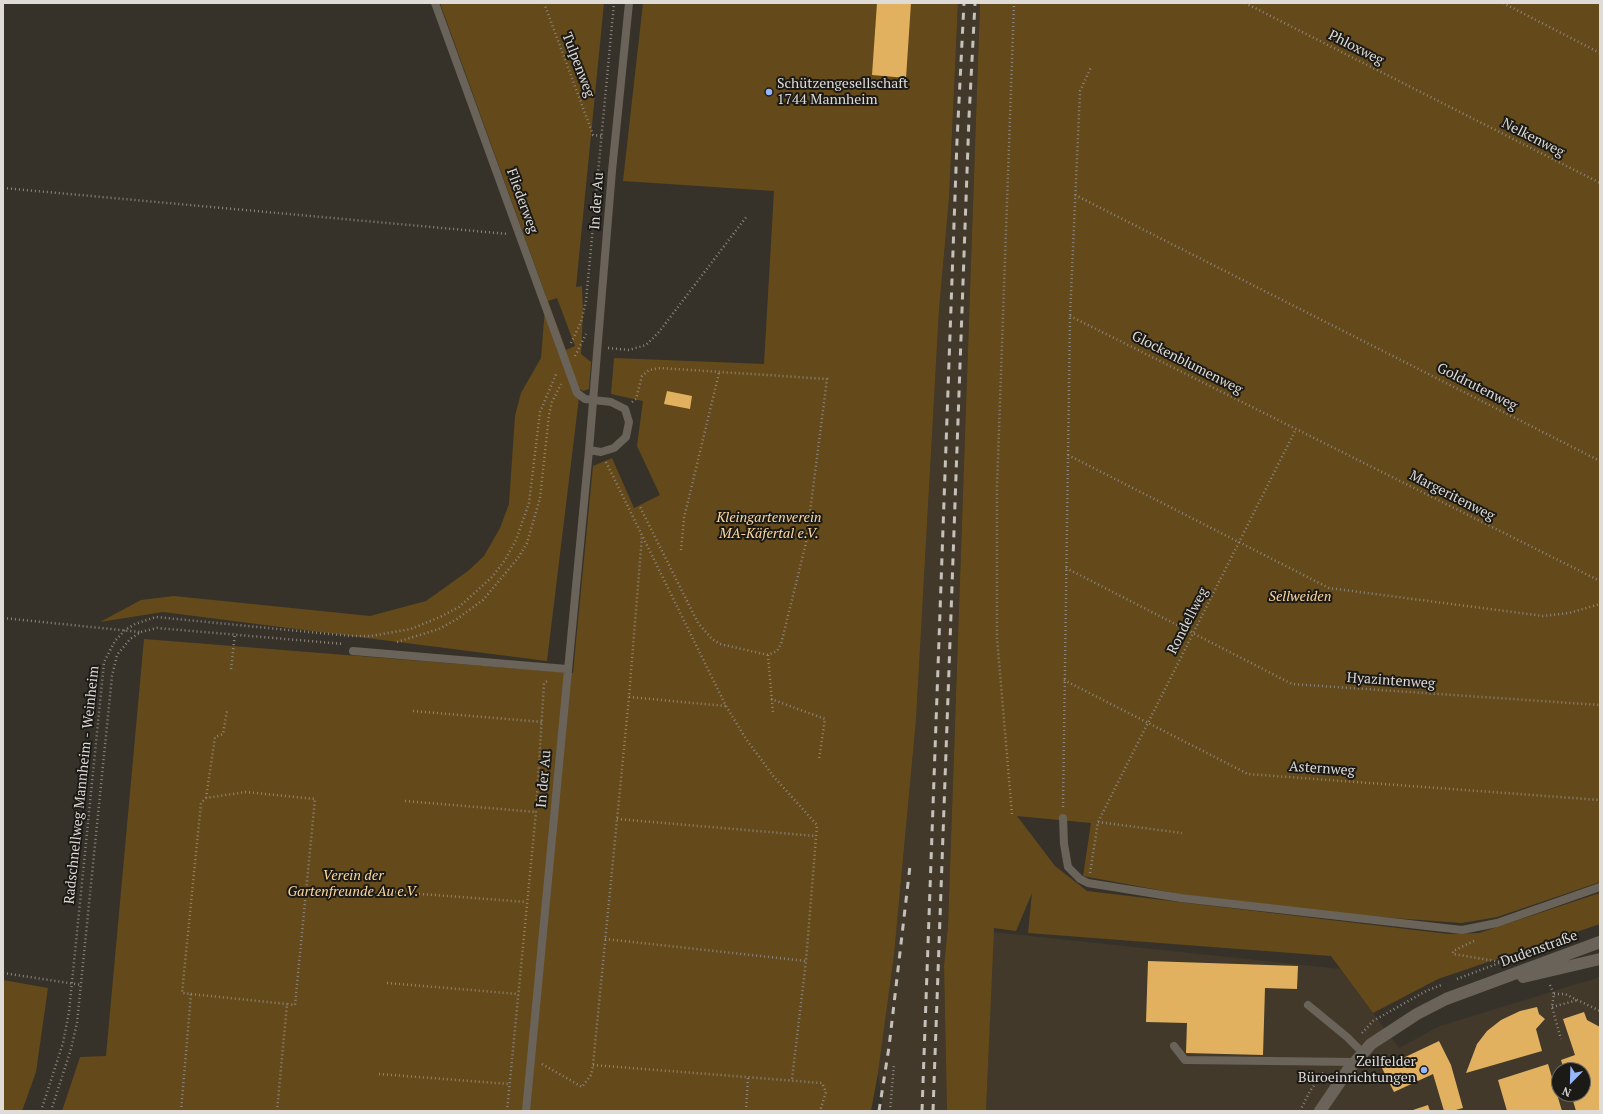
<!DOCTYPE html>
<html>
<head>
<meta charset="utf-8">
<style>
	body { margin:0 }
	#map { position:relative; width:1603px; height:1114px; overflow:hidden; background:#373229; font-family:"PT Serif",serif }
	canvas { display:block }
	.frame { position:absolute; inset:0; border:4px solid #dfdbd6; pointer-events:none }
	.north { position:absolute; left:1551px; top:1062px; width:40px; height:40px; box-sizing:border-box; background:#1c1a16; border:1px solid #6a6763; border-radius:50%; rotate:203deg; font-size:11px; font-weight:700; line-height:16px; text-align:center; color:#dfdbd6 }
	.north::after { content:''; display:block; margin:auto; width:14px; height:18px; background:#95b6fd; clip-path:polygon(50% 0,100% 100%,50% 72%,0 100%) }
</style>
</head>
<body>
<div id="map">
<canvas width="1603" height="1114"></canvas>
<div class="frame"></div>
<div class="north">N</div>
</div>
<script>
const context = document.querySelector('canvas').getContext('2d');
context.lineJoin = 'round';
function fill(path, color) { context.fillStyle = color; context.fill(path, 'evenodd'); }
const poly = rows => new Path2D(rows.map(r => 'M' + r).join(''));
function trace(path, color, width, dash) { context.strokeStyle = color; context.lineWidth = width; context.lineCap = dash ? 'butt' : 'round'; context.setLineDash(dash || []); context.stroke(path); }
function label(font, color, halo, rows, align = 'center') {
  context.font = font + ' "PT Serif",serif'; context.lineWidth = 4; context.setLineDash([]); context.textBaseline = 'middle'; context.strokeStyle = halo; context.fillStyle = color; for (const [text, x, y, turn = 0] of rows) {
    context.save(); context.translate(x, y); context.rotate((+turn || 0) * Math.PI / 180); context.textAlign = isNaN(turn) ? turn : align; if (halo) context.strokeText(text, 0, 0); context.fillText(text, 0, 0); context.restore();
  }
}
const built = poly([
	[958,3,980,3,948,926,944,966,947,1111,883,1111,878,1073,894,955,916,720,939,310,949,198],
	[993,932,1340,969,1399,1048,1440,1026,1600,977,1600,1111,986,1111],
	[1559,1070,1583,1070,1583,1094,1559,1094]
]);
const green = poly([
	[440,3,604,3,576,287,582,286,583,313,581,354,591,362,589,389,583,391,580,389,547,661,163,612,100,622,141,600,174,596,370,616,426,601,468,571,484,556,500,528,509,504,515,416,521,393,541,358,546,296],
	[557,298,575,346,566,350,548,301],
	[643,3,958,3,949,198,939,310,916,720,894,955,878,1073,871,1111,62,1111,80,1057,106,1056,144,639,573,673,593,466,612,458,634,508,660,495,637,446,643,401,611,394,614,358,764,364,774,191,623,181],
	[980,3,1600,3,1600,882,1497,917,1462,923,1365,916,1180,894,1083,876,1091,823,1017,816,1055,866,1087,891,1448,934,1479,933,1600,893,1600,924,1438,979,1373,1013,1331,956,1028,933,1032,893,1016,931,994,928,986,1111,947,1111,944,966,948,926],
	[3,980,48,988,36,1072,22,1111,3,1111]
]);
const building = poly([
	[877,3,911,3,906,78,872,75],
	[667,391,692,396,690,409,664,404],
	[1148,961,1298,966,1297,989,1265,988,1263,1055,1186,1053,1187,1023,1146,1022],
	[1537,1007,1539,1014,1545,1019,1536,1029,1542,1051,1466,1073,1477,1044,1487,1031,1501,1020,1520,1011],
	[1584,1012,1587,1020,1600,1027,1600,1111,1576,1111,1571,1094,1583,1094,1583,1070,1564,1070,1561,1060,1575,1055,1563,1019],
	[1439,1041,1451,1065,1463,1108,1452,1111,1444,1111,1433,1074,1394,1092,1382,1068],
	[1548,1064,1562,1111,1507,1111,1498,1080],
	[1428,1105,1430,1111,1410,1111]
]);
const path = poly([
	[544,3,593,135,602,136],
	[1245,3,1600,183],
	[1503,3,1600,53],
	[3,188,508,234],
	[1075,195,1600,461],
	[1070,316,1600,581],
	[571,343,581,322,586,301,614,3],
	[608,348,629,350,646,345,659,332,747,216],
	[575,356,586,334],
	[632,402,636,399,642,376,649,370,660,368,827,379,806,543,781,644,777,651,768,655,720,644,712,639,698,623,639,505],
	[1068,455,1329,588,1543,616,1569,613,1600,604],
	[606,462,726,706,746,739,774,777,817,825,806,961,792,1079],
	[681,550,684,518,719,373],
	[1066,568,1292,684,1600,705],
	[3,618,140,632],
	[397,642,439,629,457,619,483,600,518,558,527,543,540,498,549,415,552,402,561,384],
	[768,655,773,713],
	[231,669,235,633],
	[1064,680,1248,774,1600,800],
	[629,697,726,706],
	[771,699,825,719,819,759],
	[413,711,542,722],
	[206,798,215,737,223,734,227,711],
	[405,801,536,812],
	[1063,807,1070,316,1080,91,1091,67],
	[1012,814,997,638,997,487,1014,3],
	[617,819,816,836],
	[1098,822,1182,833],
	[1090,873,1098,822,1296,429],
	[395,892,526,902],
	[605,939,806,961],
	[1474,941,1453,951,1453,954,1501,962],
	[3,973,82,985],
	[1457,979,1512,958],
	[387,983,518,994],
	[1550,985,1554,994,1552,1007,1561,1039],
	[191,994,287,1004],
	[1554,994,1565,994,1600,1011],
	[1552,1007,1578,1000],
	[1362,1033,1373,1021,1426,991,1441,985],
	[542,1064,582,1087,591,1075,593,1065,629,697,642,536],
	[593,1065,822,1083,826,1092,820,1111],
	[379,1074,509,1084],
	[41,1111,63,1043,69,1012,103,673,104,662,115,641,125,630,135,624,156,617,350,636,371,636,411,629,440,617,459,607,492,577,505,560,516,540,529,503,540,412,557,372],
	[51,1111,71,1049,77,1023,112,676,117,655,130,639,141,632,157,628,344,644],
	[181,1111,191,994,182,993,201,803,206,798,246,792,315,799,295,1005,287,1004,277,1111],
	[507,1111,536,812,544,683,549,680],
	[746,1111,748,1077],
	[890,1111,894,1064],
	[1300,1111,1310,1091,1324,1072]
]);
const service = poly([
	[435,3,577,393,585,399,611,402,625,409,629,422,626,437,614,448,601,452,589,450],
	[353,651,567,669],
	[1063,818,1064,844,1068,867,1080,879,1088,883,1181,898,1462,930,1497,923,1600,887],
	[1308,1005,1347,1037,1363,1053],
	[1174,1046,1185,1060,1355,1062],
	[526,1111,589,450,612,171,629,3]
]);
const tertiary = poly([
	[1523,977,1600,959],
	[1320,1111,1348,1070,1371,1044,1417,1014,1446,999,1600,942]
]);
const rail = poly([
	[879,1111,889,1047,910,866],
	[922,1111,957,141,964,3],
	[933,1111,969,117,975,3]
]);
const markers = [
	[769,92,4,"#95b6fd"],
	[1424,1070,4,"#95b6fd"]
];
const streetNames = [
	["Phloxweg",1356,48,27],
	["Tulpenweg",578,65,69],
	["Nelkenweg",1533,138,27],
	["Fliederweg",522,201,70],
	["In der Au",597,201,-86],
	["Glockenblumenweg",1187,363,27],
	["Goldrutenweg",1477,387,27],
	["Margeritenweg",1452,496,27],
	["Rondellweg",1188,621,-63],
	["Hyazintenweg",1391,681,4],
	["Asternweg",1322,769,4],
	["In der Au",544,779,-85],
	["Radschnellweg Mannheim - Weinheim",82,785,-84],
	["Dudenstraße",1539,949,-20]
];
const poiNames = [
	["Schützengesellschaft",777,84],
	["1744 Mannheim",777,100],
	["Zeilfelder",1416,1062,"right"],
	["Büroeinrichtungen",1416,1078,"right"]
];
const parkNames = [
	["Kleingartenverein",769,518],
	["MA-Käfertal e.V.",769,534],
	["Sellweiden",1300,597],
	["Verein der",353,876],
	["Gartenfreunde Au e.V.",353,892]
];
fill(built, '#42392b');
fill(green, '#644a1a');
fill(building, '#e1b160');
trace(path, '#8c8780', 2.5, [1, 3]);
trace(service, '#696359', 8);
trace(tertiary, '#696359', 12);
trace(rail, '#c4c0ba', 3, [7, 7]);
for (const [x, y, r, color] of markers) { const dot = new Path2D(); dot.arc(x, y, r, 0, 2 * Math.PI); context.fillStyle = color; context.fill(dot); trace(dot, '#1c1a16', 1.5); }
label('14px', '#dfdbd6', '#1c1a16', streetNames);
label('14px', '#dfdbd6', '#1c1a16', poiNames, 'left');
label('italic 14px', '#fdd89d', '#1c1a16', parkNames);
</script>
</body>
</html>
